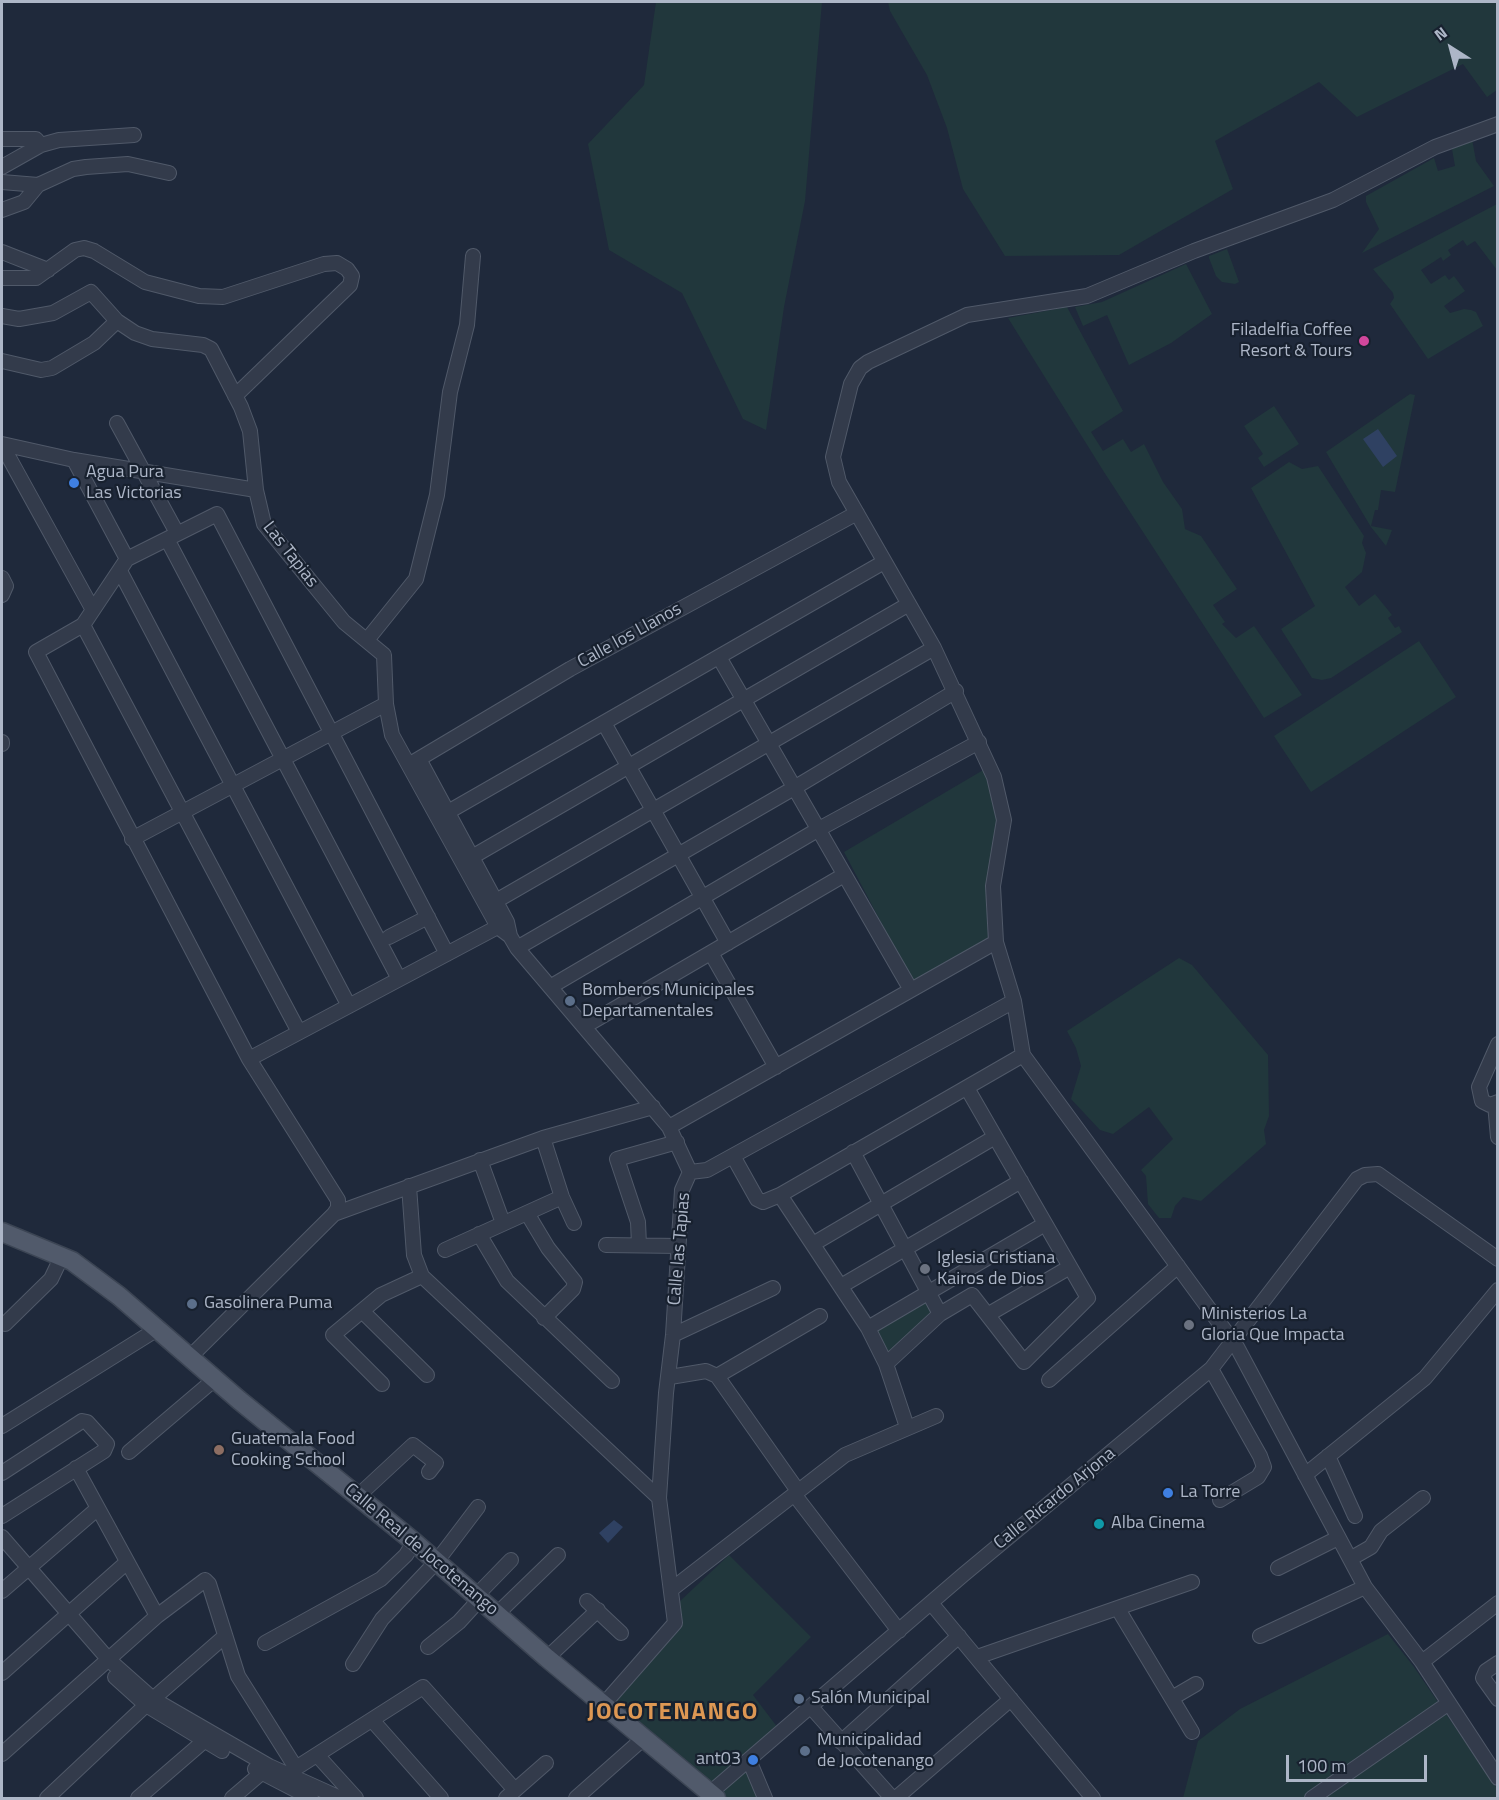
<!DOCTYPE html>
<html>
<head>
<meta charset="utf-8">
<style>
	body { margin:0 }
	#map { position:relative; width:1499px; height:1800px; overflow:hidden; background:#1f293b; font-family:"Titillium Web",sans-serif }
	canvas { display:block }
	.frame { position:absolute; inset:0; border:3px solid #adb6c7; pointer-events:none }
	.north { position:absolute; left:1421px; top:18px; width:60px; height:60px; -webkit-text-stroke:4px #18212f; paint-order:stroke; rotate:324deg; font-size:16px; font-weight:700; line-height:24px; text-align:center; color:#adb6c7 }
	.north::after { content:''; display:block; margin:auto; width:21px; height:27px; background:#adb6c7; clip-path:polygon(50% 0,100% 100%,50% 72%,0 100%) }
	.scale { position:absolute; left:1286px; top:1755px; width:141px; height:27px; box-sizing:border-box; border:3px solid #adb6c7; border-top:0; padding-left:8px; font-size:18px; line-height:21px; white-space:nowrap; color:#adb6c7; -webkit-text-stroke:4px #18212f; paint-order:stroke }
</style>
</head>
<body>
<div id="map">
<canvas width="1499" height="1800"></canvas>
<div class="frame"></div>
<div class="north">N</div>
<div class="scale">100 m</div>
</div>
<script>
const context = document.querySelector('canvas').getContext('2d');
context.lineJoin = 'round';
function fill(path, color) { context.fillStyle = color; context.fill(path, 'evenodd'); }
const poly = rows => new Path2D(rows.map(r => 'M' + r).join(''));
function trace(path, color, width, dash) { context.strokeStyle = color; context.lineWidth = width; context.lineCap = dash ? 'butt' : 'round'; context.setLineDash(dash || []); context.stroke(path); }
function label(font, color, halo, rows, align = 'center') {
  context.font = font + ' "Titillium Web",sans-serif'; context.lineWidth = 4.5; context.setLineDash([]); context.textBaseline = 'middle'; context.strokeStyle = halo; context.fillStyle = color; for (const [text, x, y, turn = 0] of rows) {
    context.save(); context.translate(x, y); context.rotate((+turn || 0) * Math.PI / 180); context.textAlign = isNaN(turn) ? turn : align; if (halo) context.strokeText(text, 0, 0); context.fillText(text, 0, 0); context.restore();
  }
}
const green = poly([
	[656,2,822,2,805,201,784,307,766,430,743,419,682,293,609,250,588,144,644,85],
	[888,2,1497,2,1497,90,1487,97,1463,64,1357,117,1319,82,1215,141,1233,189,1119,255,1005,256,963,189,947,128,927,75,890,11],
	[1472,139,1476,161,1494,186,1362,253,1379,229,1366,202,1366,196,1434,158,1438,171,1455,166,1452,149],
	[1497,204,1497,270,1475,241,1467,246,1463,240,1448,250,1451,255,1443,261,1441,257,1421,270,1431,284,1445,275,1449,280,1454,276,1465,291,1444,306,1450,313,1464,309,1471,310,1476,312,1483,326,1428,359,1390,304,1394,298,1393,293,1373,269],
	[1227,249,1239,282,1235,284,1222,282,1216,276,1209,258,1209,256],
	[1186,264,1212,314,1171,343,1129,365,1107,315,1083,326,1075,307,1102,302],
	[1067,307,1123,411,1091,432,1103,451,1123,439,1131,452,1144,444,1163,482,1182,509,1185,529,1201,536,1237,589,1213,605,1225,622,1222,624,1236,638,1254,626,1302,695,1264,718,1104,472,1008,318],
	[1410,394,1415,395,1395,492,1381,490,1378,510,1375,510,1371,526,1392,530,1386,546,1371,527,1326,452],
	[1274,406,1299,444,1264,467,1258,458,1263,454,1244,426],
	[1289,462,1302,469,1318,466,1364,536,1362,543,1366,553,1362,572,1345,587,1359,606,1375,594,1392,615,1388,618,1395,628,1399,626,1402,632,1331,678,1322,680,1312,678,1281,629,1315,606,1251,488],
	[1419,641,1456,697,1311,792,1274,736],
	[985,769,999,816,986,884,988,939,913,983,844,852],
	[1179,958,1192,965,1268,1055,1269,1116,1264,1130,1266,1144,1201,1201,1183,1197,1175,1206,1171,1218,1159,1218,1148,1204,1146,1176,1141,1170,1173,1139,1149,1107,1113,1134,1100,1130,1071,1099,1081,1066,1076,1048,1067,1031],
	[926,1295,932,1313,888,1358,873,1328],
	[729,1555,811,1637,753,1695,778,1728,711,1786,613,1705,681,1628,678,1603],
	[1388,1634,1414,1667,1498,1790,1497,1798,1183,1798,1198,1741,1240,1709],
	[749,1766,763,1798,722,1798,716,1793]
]);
const water = poly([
	[1378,429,1397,456,1383,467,1363,439],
	[614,1520,623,1527,608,1543,599,1533]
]);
const minor = poly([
	[1498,124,1435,147,1333,200,1194,251,1087,296,967,315,868,362,860,368,851,384,833,457,839,482,934,648,994,777,1004,820,993,886,996,942,1014,1001,1023,1055,1237,1347,1365,1587,1422,1662,1498,1778],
	[2,139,36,139,41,145],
	[2,167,41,145,59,140,134,135],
	[2,182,38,185,73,169,86,167,128,164,169,173],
	[2,210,24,202,38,185],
	[2,252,48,270],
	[2,278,36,278,75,250,84,248,94,251,145,282,199,296,223,297,324,264,337,263,347,269,352,276,350,285,235,396],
	[2,316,19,319,53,313,91,292,117,321,135,333,152,339,203,345,211,349,241,407,250,431,256,490,264,524,344,622,384,655,386,704,392,735,498,927,510,936],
	[2,361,41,370,52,368,94,343,117,321],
	[117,423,177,533],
	[2,444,74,460,256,490],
	[2,445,93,610],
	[74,460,127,559],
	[167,539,399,979],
	[120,571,349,1006],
	[2,578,6,586,2,595],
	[83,625,299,1032],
	[367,640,416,579,437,495,450,392,467,325,473,256],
	[719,657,911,990],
	[604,723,728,943],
	[2,742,2,744],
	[419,759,507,922,510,936,517,948,669,1127,690,1172,682,1190,673,1335,666,1393,659,1498,675,1623,604,1704],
	[412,763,570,669,857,513],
	[448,812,884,562],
	[132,839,386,704],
	[472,857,909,604],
	[496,901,934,648],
	[389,937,428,917],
	[517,948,794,788,956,691],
	[711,953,776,1067],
	[550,987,819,829,979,742],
	[585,1026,844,875],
	[1498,1044,1479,1087,1482,1101,1490,1105,1498,1102],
	[249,1059,505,923],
	[1495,1104,1498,1137],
	[669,1127,996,942],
	[543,1138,562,1197,574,1223],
	[853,1152,940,1314],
	[733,1156,757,1199,763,1202,780,1195,1023,1055],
	[480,1160,503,1223],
	[690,1172,707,1170,1014,1001],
	[409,1186,414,1255,422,1276,659,1498],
	[780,1195,868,1328,886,1364,907,1427],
	[527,1213,548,1248,575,1282,573,1289,544,1318],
	[334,1214,543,1138,653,1107],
	[479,1234,507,1281,612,1381],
	[813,1244,995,1137],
	[606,1245,679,1246],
	[639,1245,638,1222,617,1159,677,1142],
	[445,1250,562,1197],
	[841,1286,1021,1181],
	[362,1311,427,1375],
	[989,1314,1070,1267],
	[5,1324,51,1279,62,1256],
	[868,1328,1045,1224],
	[673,1335,773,1288],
	[189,1358,334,1214,338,1208,338,1200,249,1059,36,652,83,625,127,559,217,514,447,954],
	[886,1364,940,1314,972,1295,1024,1362,1088,1298,967,1088],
	[1211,1369,1260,1456,1264,1467,1258,1477,1220,1500],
	[717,1376,820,1316],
	[670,1377,706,1371,717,1376,798,1491],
	[1049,1380,1178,1266],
	[382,1384,333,1335,381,1295,422,1276],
	[2,1426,159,1328],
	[129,1452,215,1379],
	[1328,1456,1355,1516],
	[76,1468,157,1616],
	[2,1473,82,1421,87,1422,107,1444,104,1451,2,1516],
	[1305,1475,1425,1378,1498,1290],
	[794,1494,899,1631],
	[358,1496,413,1445,436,1463,429,1472],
	[2,1537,109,1660,153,1699,269,1766,340,1798],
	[1350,1559,1371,1547,1381,1531,1423,1498],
	[1278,1568,1338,1538],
	[672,1589,845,1455,936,1416],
	[2,1591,97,1509],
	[476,1596,511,1560],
	[587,1601,621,1633],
	[931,1603,1093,1798],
	[1118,1609,1192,1732],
	[497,1614,558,1555],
	[1260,1636,1365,1587],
	[265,1643,381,1579,406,1555,414,1542],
	[428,1647,459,1622,480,1599],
	[977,1657,1192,1582],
	[547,1658,598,1610],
	[1422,1662,1498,1603],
	[1498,1663,1486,1671,1483,1678,1498,1699],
	[353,1664,382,1619,437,1561,478,1507],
	[2,1673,126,1563],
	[115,1677,146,1705,222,1751],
	[1172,1698,1196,1684],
	[811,1707,892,1798],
	[372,1720,441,1798],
	[841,1742,959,1636],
	[2,1754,157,1616,205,1580,209,1584,238,1676,296,1768],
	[317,1755,356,1798],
	[749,1760,765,1798],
	[255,1769,311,1798],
	[293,1775,296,1768,423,1687,515,1790],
	[710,1793,963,1575,1211,1369,1357,1179,1365,1175,1378,1174,1498,1259],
	[47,1798,146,1705,224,1637],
	[138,1798,211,1735],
	[232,1798,266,1769],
	[506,1798,546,1763],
	[576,1798,645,1737],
	[896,1798,1011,1699],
	[1312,1798,1449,1703]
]);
const major = poly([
	[2,1232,72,1261,119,1296,239,1400,414,1542,547,1658,716,1798]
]);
const markers = [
	[1364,341,6,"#d1479c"],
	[74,483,6,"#3f7fe0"],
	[570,1001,6,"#5c6f8a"],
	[925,1269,6,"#6b7280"],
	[192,1304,6,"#5c6f8a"],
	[1189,1325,6,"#6b7280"],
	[219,1450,6,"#8d6e63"],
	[1168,1493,6,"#3f7fe0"],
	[1099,1524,6,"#0f9aa8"],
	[799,1699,6,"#5c6f8a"],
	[805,1751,6,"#5c6f8a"],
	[753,1760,6,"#3f7fe0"]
];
const poiNames = [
	["Filadelfia Coffee",1352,331,"right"],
	["Resort & Tours",1352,352,"right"],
	["Agua Pura",86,473],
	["Las Victorias",86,494],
	["Bomberos Municipales",582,991],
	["Departamentales",582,1012],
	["Iglesia Cristiana",937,1259],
	["Kairos de Dios",937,1280],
	["Gasolinera Puma",204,1304],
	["Ministerios La",1201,1315],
	["Gloria Que Impacta",1201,1336],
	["Guatemala Food",231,1440],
	["Cooking School",231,1461],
	["La Torre",1180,1493],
	["Alba Cinema",1111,1524],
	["Salón Municipal",811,1699],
	["Municipalidad",817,1741],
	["de Jocotenango",817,1762],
	["ant03",741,1760,"right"]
];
const streetNames = [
	["Las Tapias",290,555,52],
	["Calle los Llanos",630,636,-29],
	["Calle las Tapias",680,1249,-85],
	["Calle Ricardo Arjona",1055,1499,-39],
	["Calle Real de Jocotenango",421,1550,40]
];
const districtNames = [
	["JOCOTENANGO",673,1713]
];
fill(green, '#21373c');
fill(water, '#2f4162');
trace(minor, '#505969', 16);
trace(major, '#3c4554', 21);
trace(minor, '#333b4b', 14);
trace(major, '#515a6b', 18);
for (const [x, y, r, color] of markers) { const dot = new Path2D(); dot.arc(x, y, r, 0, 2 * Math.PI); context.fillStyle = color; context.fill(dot); trace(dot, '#18212f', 2); }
label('18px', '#adb6c7', '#18212f', poiNames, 'left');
label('18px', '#adb6c7', '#18212f', streetNames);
context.letterSpacing = '1.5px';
label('bold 24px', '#dd9753', '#18212f', districtNames);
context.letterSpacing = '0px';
</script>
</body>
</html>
